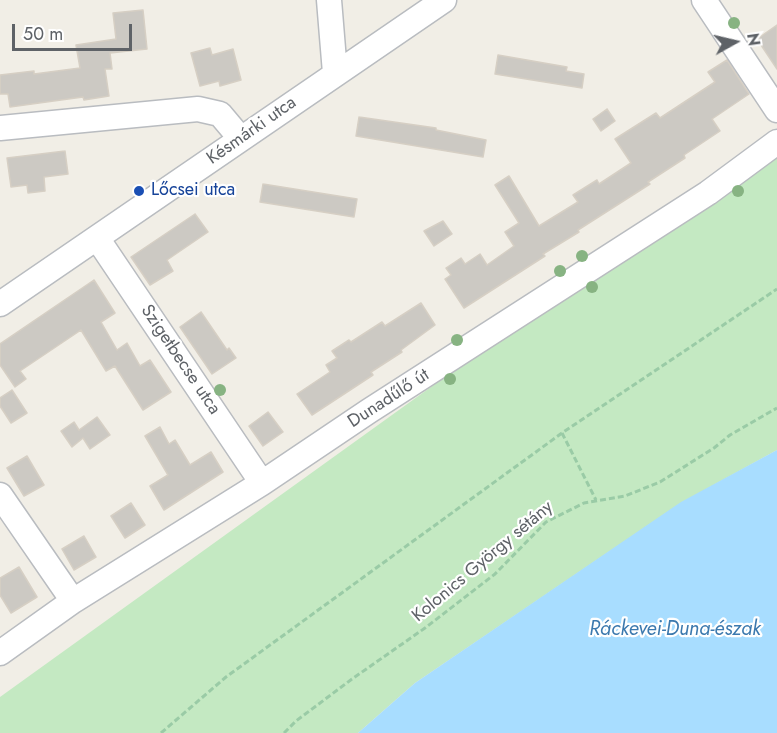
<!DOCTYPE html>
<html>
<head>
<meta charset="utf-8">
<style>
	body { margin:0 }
	#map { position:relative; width:777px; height:733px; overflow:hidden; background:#f1eee6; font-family:Jost,sans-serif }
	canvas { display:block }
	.north { position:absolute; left:705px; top:12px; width:60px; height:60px; -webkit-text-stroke:4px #fff; paint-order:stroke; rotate:82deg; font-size:16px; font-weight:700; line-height:24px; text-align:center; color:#5e6267 }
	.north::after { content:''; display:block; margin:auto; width:21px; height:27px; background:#5e6267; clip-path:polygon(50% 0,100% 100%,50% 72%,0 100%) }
	.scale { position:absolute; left:12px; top:24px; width:120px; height:27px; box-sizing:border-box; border:3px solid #5e6267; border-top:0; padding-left:8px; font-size:18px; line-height:21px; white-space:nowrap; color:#5e6267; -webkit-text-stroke:4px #fff; paint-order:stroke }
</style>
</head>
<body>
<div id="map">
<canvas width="777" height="733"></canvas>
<div class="north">N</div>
<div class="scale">50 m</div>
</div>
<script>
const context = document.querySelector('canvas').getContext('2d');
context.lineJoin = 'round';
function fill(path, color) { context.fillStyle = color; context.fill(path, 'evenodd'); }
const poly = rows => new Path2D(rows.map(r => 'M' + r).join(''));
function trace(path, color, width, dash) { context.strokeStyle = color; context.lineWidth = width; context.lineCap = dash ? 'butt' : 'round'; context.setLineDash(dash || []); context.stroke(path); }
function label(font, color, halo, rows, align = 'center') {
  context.font = font + ' Jost,sans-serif'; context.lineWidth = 4.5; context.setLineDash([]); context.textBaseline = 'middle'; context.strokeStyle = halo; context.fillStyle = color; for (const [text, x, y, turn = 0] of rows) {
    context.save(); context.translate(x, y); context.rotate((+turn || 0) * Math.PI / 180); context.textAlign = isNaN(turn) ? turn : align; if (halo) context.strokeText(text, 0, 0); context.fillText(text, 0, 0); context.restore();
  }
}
const green = poly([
	[777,138,777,450,681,503,415,683,358,733,0,733,0,697]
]);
const water = poly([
	[777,450,777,733,358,733,415,683,681,502]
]);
const building = poly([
	[143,10,147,49,110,53,112,69,105,69,109,96,84,100,83,97,10,107,8,94,0,94,0,75,34,71,34,74,80,68,76,45,116,39,113,13,143,10],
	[777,25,777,69,757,39,777,25],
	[210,48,212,55,233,49,241,80,220,86,219,81,200,86,191,53,210,48],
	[498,55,567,67,566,71,584,74,582,88,495,74,498,55],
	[727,60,749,94,712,119,720,131,684,155,685,158,648,182,650,184,578,230,579,232,543,254,545,256,464,308,445,279,451,275,446,268,461,258,465,264,480,254,487,265,514,246,505,232,519,223,495,185,509,176,539,226,578,202,573,195,597,180,599,184,631,163,615,139,656,113,660,118,715,82,708,72,727,60],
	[607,109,615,121,601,131,593,119,607,109],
	[359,117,436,128,436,130,486,140,483,157,356,136,359,117],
	[65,151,68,174,44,177,45,191,28,193,27,185,11,187,7,158,65,151],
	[263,184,357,199,354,217,260,202,263,184],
	[195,214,208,232,167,260,173,271,150,285,131,257,195,214],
	[443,221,452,234,434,246,424,231,443,221],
	[94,280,115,313,101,322,117,350,127,343,140,366,150,360,171,392,143,410,115,366,106,371,81,330,20,371,26,379,15,387,0,365,0,344,94,280],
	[421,303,435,325,401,350,402,352,371,372,373,375,312,415,297,394,330,372,326,365,337,358,332,351,349,340,351,342,382,322,385,326,421,303],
	[201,312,227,350,229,348,236,358,212,374,180,327,201,312],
	[12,390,27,413,11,423,0,406,0,398,12,390],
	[268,412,283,432,263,446,249,426,268,412],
	[97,417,110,435,90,449,83,438,72,447,61,431,74,422,79,430,97,417],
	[160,427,169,444,175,440,190,465,211,452,223,472,164,510,150,486,168,475,145,436,160,427],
	[27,456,44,485,24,496,7,468,27,456],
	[131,503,145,525,125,538,111,516,131,503],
	[84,536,96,557,74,570,62,549,84,536],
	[19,567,37,597,11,613,0,595,0,578,19,567]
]);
const path = poly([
	[562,433,596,500],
	[161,733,226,677,562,433,777,289],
	[284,733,296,721,352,679,425,628,495,574,546,522,584,503,625,496,660,482,714,448,730,435,777,408]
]);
const minor = poly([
	[329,0,335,73],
	[704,0,777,110],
	[0,128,198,109,220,114,241,139],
	[97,238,262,483],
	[0,304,444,0],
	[0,495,73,601],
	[0,653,73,601,262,483,369,411,708,193,777,142]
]);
const trees = [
	[734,23],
	[738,191],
	[582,256],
	[560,271],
	[592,287],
	[457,340],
	[450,379],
	[220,390]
];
const markers = [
	[139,191,6,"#1a4fb4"]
];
const streetNames = [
	["Késmárki utca",252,131,-35],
	["Szigetbecse utca",180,360,56],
	["Dunadűlő út",389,399,-33],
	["Kolonics György sétány",483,562,-40]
];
const transitNames = [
	["Lőcsei utca",151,191]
];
const waterNames = [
	["Ráckevei-Duna-észak",675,630]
];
fill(green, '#c4e9c2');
fill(water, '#a8ddff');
fill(building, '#ccc9c3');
trace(building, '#d6cfc4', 1.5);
trace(minor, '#b9bcc0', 27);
trace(path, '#9acba6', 3, [6, 3]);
trace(minor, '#fff', 24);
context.fillStyle = '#87b382';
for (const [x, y] of trees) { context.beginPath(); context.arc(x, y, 6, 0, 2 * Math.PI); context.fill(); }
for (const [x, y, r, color] of markers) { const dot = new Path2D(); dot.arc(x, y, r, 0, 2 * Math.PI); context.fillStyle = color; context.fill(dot); trace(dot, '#fff', 2); }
label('18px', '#5e6267', '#fff', streetNames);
label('18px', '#164399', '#fff', transitNames, 'left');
label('italic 20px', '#3c79ae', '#fff', waterNames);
</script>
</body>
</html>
